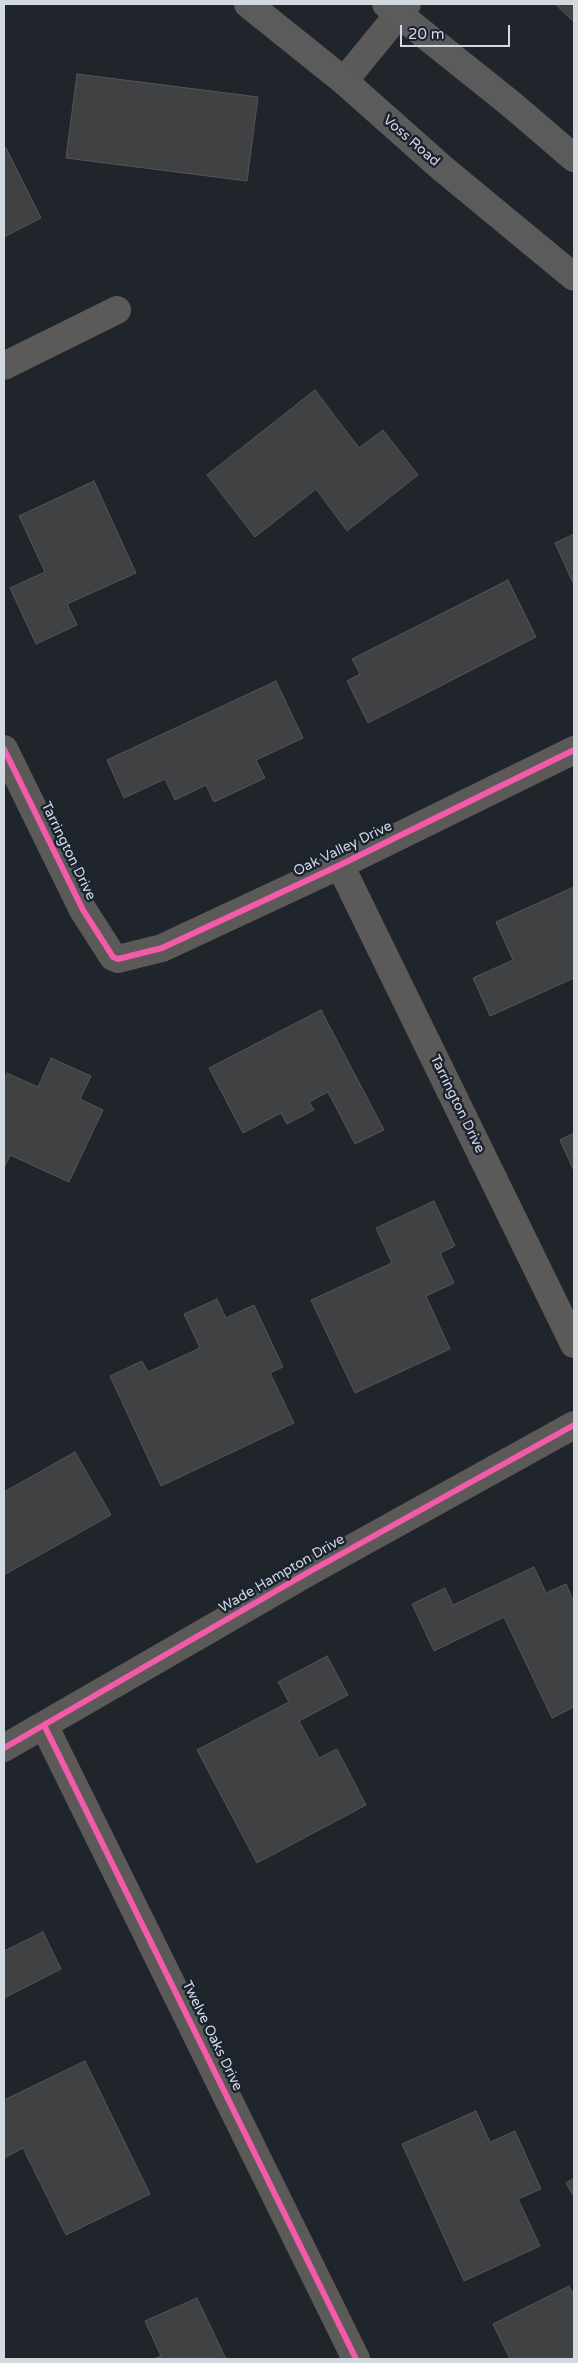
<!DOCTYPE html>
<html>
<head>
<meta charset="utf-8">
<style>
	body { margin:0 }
	#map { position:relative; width:578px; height:2363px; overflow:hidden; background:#20242b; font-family:"Varela Round",sans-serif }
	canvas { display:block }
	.frame { position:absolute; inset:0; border:5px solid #d3d9e1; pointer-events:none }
	.scale { position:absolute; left:400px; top:25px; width:110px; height:22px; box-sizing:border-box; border:2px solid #d3d9e1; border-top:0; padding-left:6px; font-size:15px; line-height:18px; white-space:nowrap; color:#d3d9e1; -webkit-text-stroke:4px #1b2330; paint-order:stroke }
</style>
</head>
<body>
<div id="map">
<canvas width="578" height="2363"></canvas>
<div class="frame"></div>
<div class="scale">20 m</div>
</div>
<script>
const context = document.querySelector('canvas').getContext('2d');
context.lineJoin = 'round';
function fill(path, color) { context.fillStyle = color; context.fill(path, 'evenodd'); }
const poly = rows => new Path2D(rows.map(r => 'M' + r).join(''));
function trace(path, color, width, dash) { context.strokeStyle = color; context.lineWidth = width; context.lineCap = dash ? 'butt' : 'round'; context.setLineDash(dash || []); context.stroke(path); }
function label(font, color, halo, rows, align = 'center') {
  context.font = font + ' "Varela Round",sans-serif'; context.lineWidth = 5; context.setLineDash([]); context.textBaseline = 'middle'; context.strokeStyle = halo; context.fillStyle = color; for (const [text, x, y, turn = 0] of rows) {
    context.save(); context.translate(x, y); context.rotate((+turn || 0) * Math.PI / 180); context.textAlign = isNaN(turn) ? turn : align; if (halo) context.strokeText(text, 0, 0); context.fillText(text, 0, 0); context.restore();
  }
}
const building = poly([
	[555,4,574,4,574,22,555,4],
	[77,74,258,97,247,181,66,158,77,74],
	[4,148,6,148,41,218,4,237,4,148],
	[315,390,359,448,383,430,418,475,347,531,316,489,255,537,207,475,315,390],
	[94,481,136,573,67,604,77,625,36,644,10,588,45,572,19,516,94,481],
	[574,534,574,585,555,543,574,534],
	[508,580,536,637,368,723,347,681,360,674,352,659,508,580],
	[276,681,303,738,256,760,265,778,214,802,206,785,175,800,165,779,124,798,107,760,276,681],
	[574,887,574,978,490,1016,473,978,513,960,496,922,574,887],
	[321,1010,384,1130,355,1144,328,1092,309,1102,314,1110,287,1124,281,1113,243,1133,209,1068,321,1010],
	[51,1058,91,1076,80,1099,103,1110,69,1182,10,1155,4,1168,4,1081,7,1073,38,1087,51,1058],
	[574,1133,574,1171,560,1140,574,1133],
	[434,1201,455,1246,440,1253,454,1283,426,1296,450,1349,355,1393,311,1300,392,1263,376,1228,434,1201],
	[217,1299,226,1318,254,1305,283,1367,270,1373,294,1423,161,1486,110,1376,142,1361,148,1372,200,1348,184,1314,217,1299],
	[75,1452,111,1515,4,1575,4,1492,75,1452],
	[534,1567,546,1593,566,1584,574,1602,574,1707,552,1718,504,1617,434,1651,412,1604,445,1588,453,1605,534,1567],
	[327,1656,348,1695,299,1721,319,1758,337,1749,366,1805,257,1863,197,1750,289,1702,278,1682,327,1656],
	[43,1932,61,1969,4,1998,4,1951,43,1932],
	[85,2061,150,2194,66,2235,23,2148,4,2158,4,2100,85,2061],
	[476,2111,490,2142,515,2131,541,2189,518,2199,540,2246,464,2281,402,2144,476,2111],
	[574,2178,574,2197,566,2183,574,2178],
	[569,2286,574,2296,574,2359,510,2359,493,2324,569,2286],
	[197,2298,226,2359,154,2359,161,2356,145,2321,197,2298]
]);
const street = poly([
	[344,81,407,4],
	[4,366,117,310],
	[4,749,83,910,113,957,118,959,162,948,340,865,574,750],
	[340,865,574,1344],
	[44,1725,356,2359],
	[4,1748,307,1573,574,1425]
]);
const primary = poly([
	[248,4,344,81,442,168,574,277],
	[386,4,511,104,574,158]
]);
const cycleway = poly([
	[4,749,83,910,113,957,118,959,162,948,340,865,574,750],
	[44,1725,356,2359],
	[4,1748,307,1573,574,1425]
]);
const streetNames = [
	["Voss Road",411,141,41],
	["Oak Valley Drive",343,849,-26],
	["Tarrington Drive",68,851,64],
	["Tarrington Drive",457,1104,64],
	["Wade Hampton Drive",282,1574,-30],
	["Twelve Oaks Drive",212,2036,64]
];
fill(building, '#404143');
trace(building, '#565456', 1);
trace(street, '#5b5a59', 28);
trace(primary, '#5b5b5b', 28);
trace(cycleway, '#f35aa7', 6);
label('14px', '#d3d9e1', '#1b2330', streetNames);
</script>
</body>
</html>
